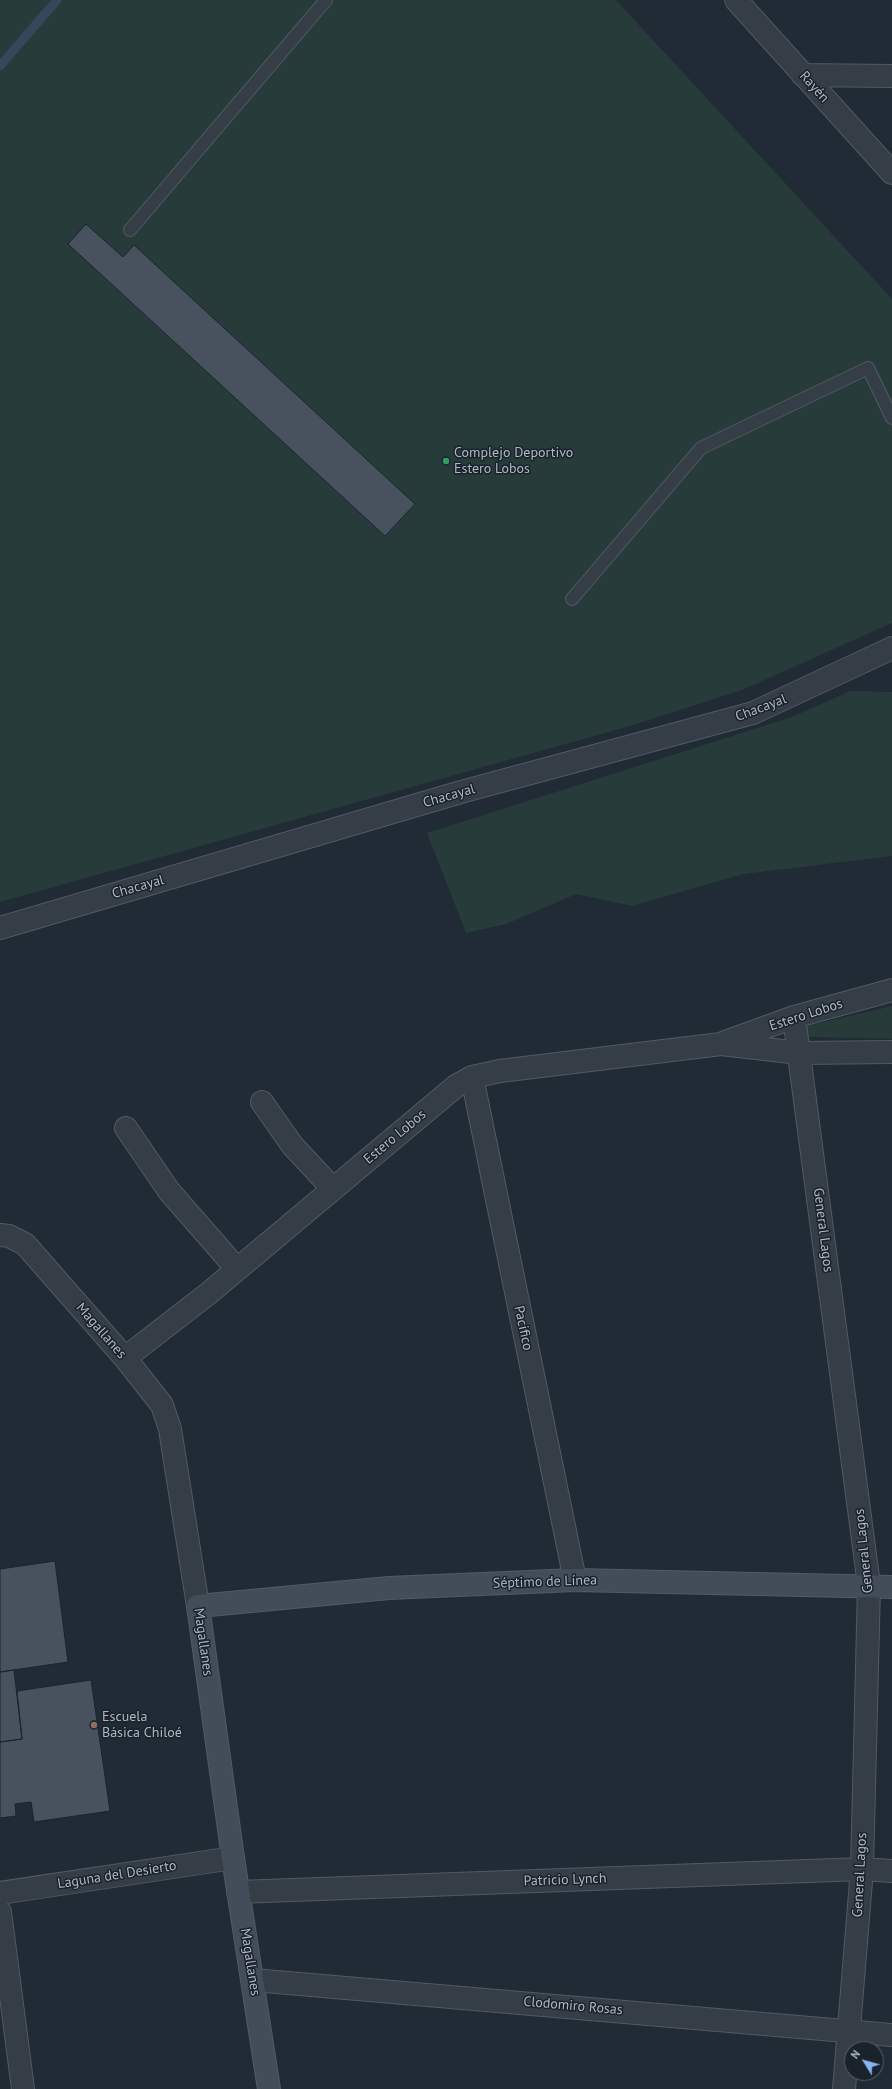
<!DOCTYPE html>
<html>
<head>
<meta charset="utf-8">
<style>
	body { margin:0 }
	#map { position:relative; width:892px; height:2089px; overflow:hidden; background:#212b35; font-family:"PT Sans",sans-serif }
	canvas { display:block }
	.north { position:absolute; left:844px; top:2041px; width:40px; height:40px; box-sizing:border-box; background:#1a222b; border:1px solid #565e68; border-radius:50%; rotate:307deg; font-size:11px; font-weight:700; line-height:16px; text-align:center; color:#afb7c3 }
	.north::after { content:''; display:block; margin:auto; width:14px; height:18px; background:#87b4f0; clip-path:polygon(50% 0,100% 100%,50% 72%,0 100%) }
</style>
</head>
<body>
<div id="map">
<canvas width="892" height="2089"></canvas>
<div class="north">N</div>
</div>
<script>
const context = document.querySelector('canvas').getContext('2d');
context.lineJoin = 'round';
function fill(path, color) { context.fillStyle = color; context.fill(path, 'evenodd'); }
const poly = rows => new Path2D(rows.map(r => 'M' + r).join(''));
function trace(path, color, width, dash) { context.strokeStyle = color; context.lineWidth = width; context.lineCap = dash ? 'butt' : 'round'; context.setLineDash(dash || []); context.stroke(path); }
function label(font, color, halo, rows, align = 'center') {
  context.font = font + ' "PT Sans",sans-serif'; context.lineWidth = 3; context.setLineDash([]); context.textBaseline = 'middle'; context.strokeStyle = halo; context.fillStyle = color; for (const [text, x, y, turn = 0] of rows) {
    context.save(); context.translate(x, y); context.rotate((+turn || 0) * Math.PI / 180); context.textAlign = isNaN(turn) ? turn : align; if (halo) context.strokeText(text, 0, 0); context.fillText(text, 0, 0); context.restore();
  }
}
const green = poly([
	[0,0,616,0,892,299,892,623,742,690,630,726,0,902],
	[851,691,892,692,892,856,743,874,632,906,576,894,506,924,466,933,427,833,792,717],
	[892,1006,892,1039,807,1037,803,1029,807,1026]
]);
const stream = poly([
	[0,66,57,0]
]);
const building = poly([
	[86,224,123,257,134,245,415,504,385,536,68,244,86,224],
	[55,1561,68,1662,0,1672,0,1569,55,1561],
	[14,1670,22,1739,0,1742,0,1672,14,1670],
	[91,1680,110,1811,34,1822,31,1802,15,1804,16,1816,0,1818,0,1742,22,1739,17,1691,91,1680]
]);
const lane = poly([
	[130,230,326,0],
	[572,599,701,448,868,368,892,418]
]);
const street = poly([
	[736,0,892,173],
	[803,75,892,76],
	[0,928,461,792,753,713,892,648],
	[794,1017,869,1585,862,1869,844,2089],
	[725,1042,794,1017,892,990],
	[472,1077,575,1580],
	[262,1102,292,1145,333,1189],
	[126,1128,169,1191,237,1269],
	[0,1235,9,1236,25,1244,125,1358,162,1405,170,1429,198,1606],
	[125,1358,209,1293,456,1086,472,1077,500,1071,721,1044,800,1053,892,1052],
	[238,1892,862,1869,892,1871],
	[0,1893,233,1858],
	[0,1912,23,2089],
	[253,1980,892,2035]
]);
const secondary = poly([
	[269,2089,233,1858,198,1606,389,1588,575,1580,892,1587]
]);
const markers = [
	[446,461,4,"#2e9e5b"],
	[94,1725,4,"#8d6e63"]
];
const streetNames = [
	["Rayén",814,87,48],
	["Chacayal",761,708,-21],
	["Chacayal",449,796,-16],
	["Chacayal",138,887,-16],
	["Estero Lobos",806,1015,-18],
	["Estero Lobos",395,1137,-40],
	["General Lagos",823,1230,83],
	["Pacifico",523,1328,78],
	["Magallanes",101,1331,49],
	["General Lagos",864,1551,-96],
	["Séptimo de Línea",545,1582,-2],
	["Magallanes",203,1642,82],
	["Laguna del Desierto",117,1875,-9],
	["General Lagos",860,1875,-87],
	["Patricio Lynch",565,1880,-2],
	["Magallanes",250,1962,81],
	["Clodomiro Rosas",573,2006,5]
];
const poiNames = [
	["Complejo Deportivo",454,453],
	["Estero Lobos",454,469],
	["Escuela",102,1717],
	["Básica Chiloé",102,1733]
];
fill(green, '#273b3a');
trace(stream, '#36475c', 9);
fill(building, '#48525f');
trace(building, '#1c242d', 1);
trace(lane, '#525a64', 14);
trace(street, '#525a64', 24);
trace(secondary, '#525a64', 24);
trace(lane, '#353d46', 12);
trace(street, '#353d46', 22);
trace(secondary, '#434c59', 22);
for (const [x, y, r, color] of markers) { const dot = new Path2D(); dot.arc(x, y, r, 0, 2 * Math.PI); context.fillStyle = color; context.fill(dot); trace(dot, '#1a222b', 1.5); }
label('14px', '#afb7c3', '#1a222b', streetNames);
label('14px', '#afb7c3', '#1a222b', poiNames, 'left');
</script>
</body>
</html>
